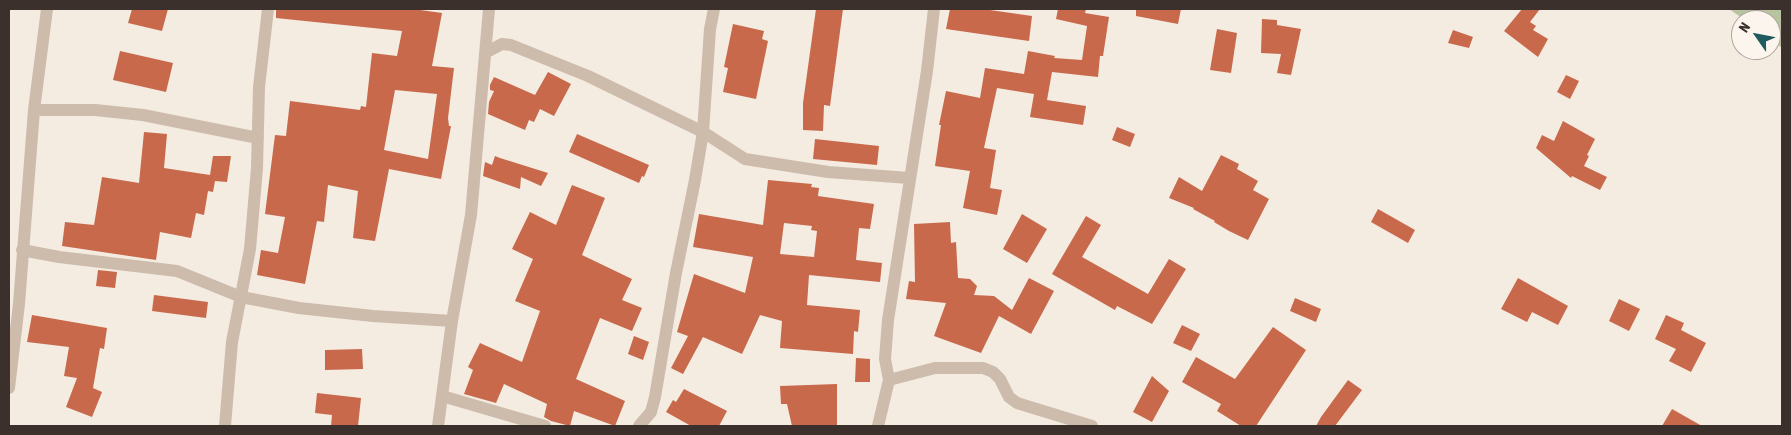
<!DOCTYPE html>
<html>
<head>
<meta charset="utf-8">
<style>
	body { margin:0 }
	#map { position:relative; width:1791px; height:435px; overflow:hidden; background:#f4ebe1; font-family:"Asap Condensed",sans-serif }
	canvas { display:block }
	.frame { position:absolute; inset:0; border:10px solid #3b302b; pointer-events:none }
	.north { position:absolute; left:1731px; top:10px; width:50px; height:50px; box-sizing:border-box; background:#fbf5ee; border:1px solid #aea6a0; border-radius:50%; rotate:303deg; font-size:14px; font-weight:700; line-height:20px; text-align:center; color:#3b302b }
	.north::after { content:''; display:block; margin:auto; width:18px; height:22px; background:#1f5a5e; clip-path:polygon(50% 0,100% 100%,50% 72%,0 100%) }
</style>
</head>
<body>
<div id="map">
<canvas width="1791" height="435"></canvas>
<div class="frame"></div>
<div class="north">N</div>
</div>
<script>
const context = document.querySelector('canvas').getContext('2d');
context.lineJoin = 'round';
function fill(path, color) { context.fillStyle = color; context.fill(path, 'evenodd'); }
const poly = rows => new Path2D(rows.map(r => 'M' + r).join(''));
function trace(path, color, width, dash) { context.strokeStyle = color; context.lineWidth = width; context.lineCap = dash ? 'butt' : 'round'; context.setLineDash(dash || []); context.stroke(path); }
const green = poly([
	[1729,9,1782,9,1782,48,1771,39,1771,20,1745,20]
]);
const building = poly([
	[132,9,168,9,162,31,128,23],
	[276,9,413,9,442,13,432,66,454,68,448,118,449,126,451,126,441,179,389,169,375,241,353,238,358,191,328,185,324,222,317,221,305,284,257,275,261,250,278,253,285,217,265,214,275,135,286,136,290,101,360,110,361,106,366,107,372,53,397,56,402,31,276,18],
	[395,90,437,94,428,159,384,150],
	[816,9,843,9,830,106,824,105,823,131,803,130,803,103],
	[950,9,983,9,1032,16,1029,41,946,29],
	[1058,9,1086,9,1085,13,1109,17,1103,56,1100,56,1098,77,1052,72,1047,100,1086,106,1083,125,1030,117,1034,94,997,88,984,148,996,150,990,188,1002,190,997,215,963,208,970,171,935,166,941,125,939,125,946,91,980,98,985,68,1024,74,1028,51,1055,56,1054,58,1082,60,1087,26,1056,19],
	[1136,9,1181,9,1178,24,1136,16],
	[1522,9,1540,9,1530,22,1536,26,1533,30,1548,39,1538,57,1504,31],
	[1262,19,1277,20,1277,25,1301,29,1291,75,1277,73,1281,54,1261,53],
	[733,24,764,31,762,39,768,41,756,99,723,92,728,68,724,67],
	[1217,29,1237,33,1231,73,1210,70],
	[1453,30,1473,37,1469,48,1448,43],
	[120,51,173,63,166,92,113,80],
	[548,72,571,84,554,116,540,109,534,122,529,120,525,130,488,114,489,102,494,91,490,90,490,85,494,77,535,95],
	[1566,75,1579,81,1570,99,1557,92],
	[1563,121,1595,139,1587,155,1589,156,1584,166,1607,177,1600,190,1572,176,1571,178,1536,148,1542,135,1554,141],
	[1117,127,1135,134,1130,147,1112,140],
	[144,132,167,134,164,168,210,175,213,156,231,156,227,182,215,181,213,192,208,191,204,215,196,213,191,238,160,232,156,260,62,246,65,222,94,225,102,177,139,183],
	[577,134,649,165,644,177,642,176,639,183,569,152],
	[815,139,879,146,877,165,813,159],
	[1221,155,1239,164,1237,169,1258,181,1253,190,1269,199,1248,240,1229,231,1214,222,1215,221,1193,209,1194,208,1169,198,1179,177,1202,191],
	[495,156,500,158,548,173,541,186,521,177,520,189,483,176,485,162,492,165],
	[768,180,812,184,811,187,819,188,818,196,874,204,870,229,859,228,856,260,882,263,880,282,809,275,807,305,860,310,858,332,854,331,853,354,780,348,782,321,760,315,742,354,703,337,683,374,671,368,688,336,677,332,694,274,745,293,753,257,693,247,699,214,763,225],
	[784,223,812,226,811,230,817,231,814,257,780,254],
	[572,185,605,198,582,255,632,279,622,300,642,308,632,331,600,318,576,379,625,401,615,426,574,411,570,426,551,421,544,417,547,404,504,384,496,403,464,394,473,370,468,367,480,343,522,362,540,311,515,301,533,259,512,249,530,212,556,225],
	[1378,209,1415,230,1408,243,1371,222],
	[1022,214,1047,229,1027,263,1003,249],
	[1086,216,1101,225,1082,257,1148,294,1169,259,1186,269,1152,324,1117,306,1115,310,1052,274],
	[950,222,951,243,956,242,958,278,970,279,977,286,974,295,994,296,1012,310,1029,278,1054,291,1031,334,999,316,981,353,934,336,946,303,906,299,909,281,915,282,914,224],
	[98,270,117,272,115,288,96,286],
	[1518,278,1568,306,1558,325,1532,312,1527,322,1501,309],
	[154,295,208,302,206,318,152,311],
	[1295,298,1321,309,1316,322,1290,311],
	[1619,299,1640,309,1629,331,1609,321],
	[32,315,107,328,104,349,100,348,93,388,102,392,92,417,66,407,77,378,64,376,69,347,27,342],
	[1666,315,1684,323,1681,330,1706,343,1691,372,1669,361,1676,349,1655,339],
	[1182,325,1200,334,1191,351,1173,343],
	[1273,327,1306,350,1256,426,1241,426,1217,411,1221,404,1182,382,1196,357,1235,379],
	[634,336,649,342,643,360,628,354],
	[362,349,363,369,325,370,325,350],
	[856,358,870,359,870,382,855,382],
	[1152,376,1169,391,1152,422,1133,412],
	[1348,380,1362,390,1335,426,1316,426,1321,417],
	[837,384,837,426,792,426,787,404,781,404,780,386],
	[684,389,727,411,719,426,691,426,666,412,673,400,676,402],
	[317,393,361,398,358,426,331,426,332,415,315,413],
	[1672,409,1702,426,1662,426]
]);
const street = poly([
	[485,53,502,44,511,45,588,76,703,132,745,159,828,172,909,178],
	[34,110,95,110,143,115,258,138],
	[22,250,59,257,177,271,241,297,299,308,373,316,452,321],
	[889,380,935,368,983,368,993,372,1000,379,1009,397,1017,403,1092,426],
	[9,388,19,304,34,110,47,9],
	[442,396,545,426],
	[225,426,232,342,250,249,257,168,259,87,268,9],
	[438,426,452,321,471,215,489,9],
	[639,426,651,412,655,397,676,273,695,180,703,132,710,29,714,9],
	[878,426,889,380,885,359,888,320,927,71,934,9]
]);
fill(green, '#b8c4a0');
fill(building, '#c8694b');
trace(street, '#cdbbac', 12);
</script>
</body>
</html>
